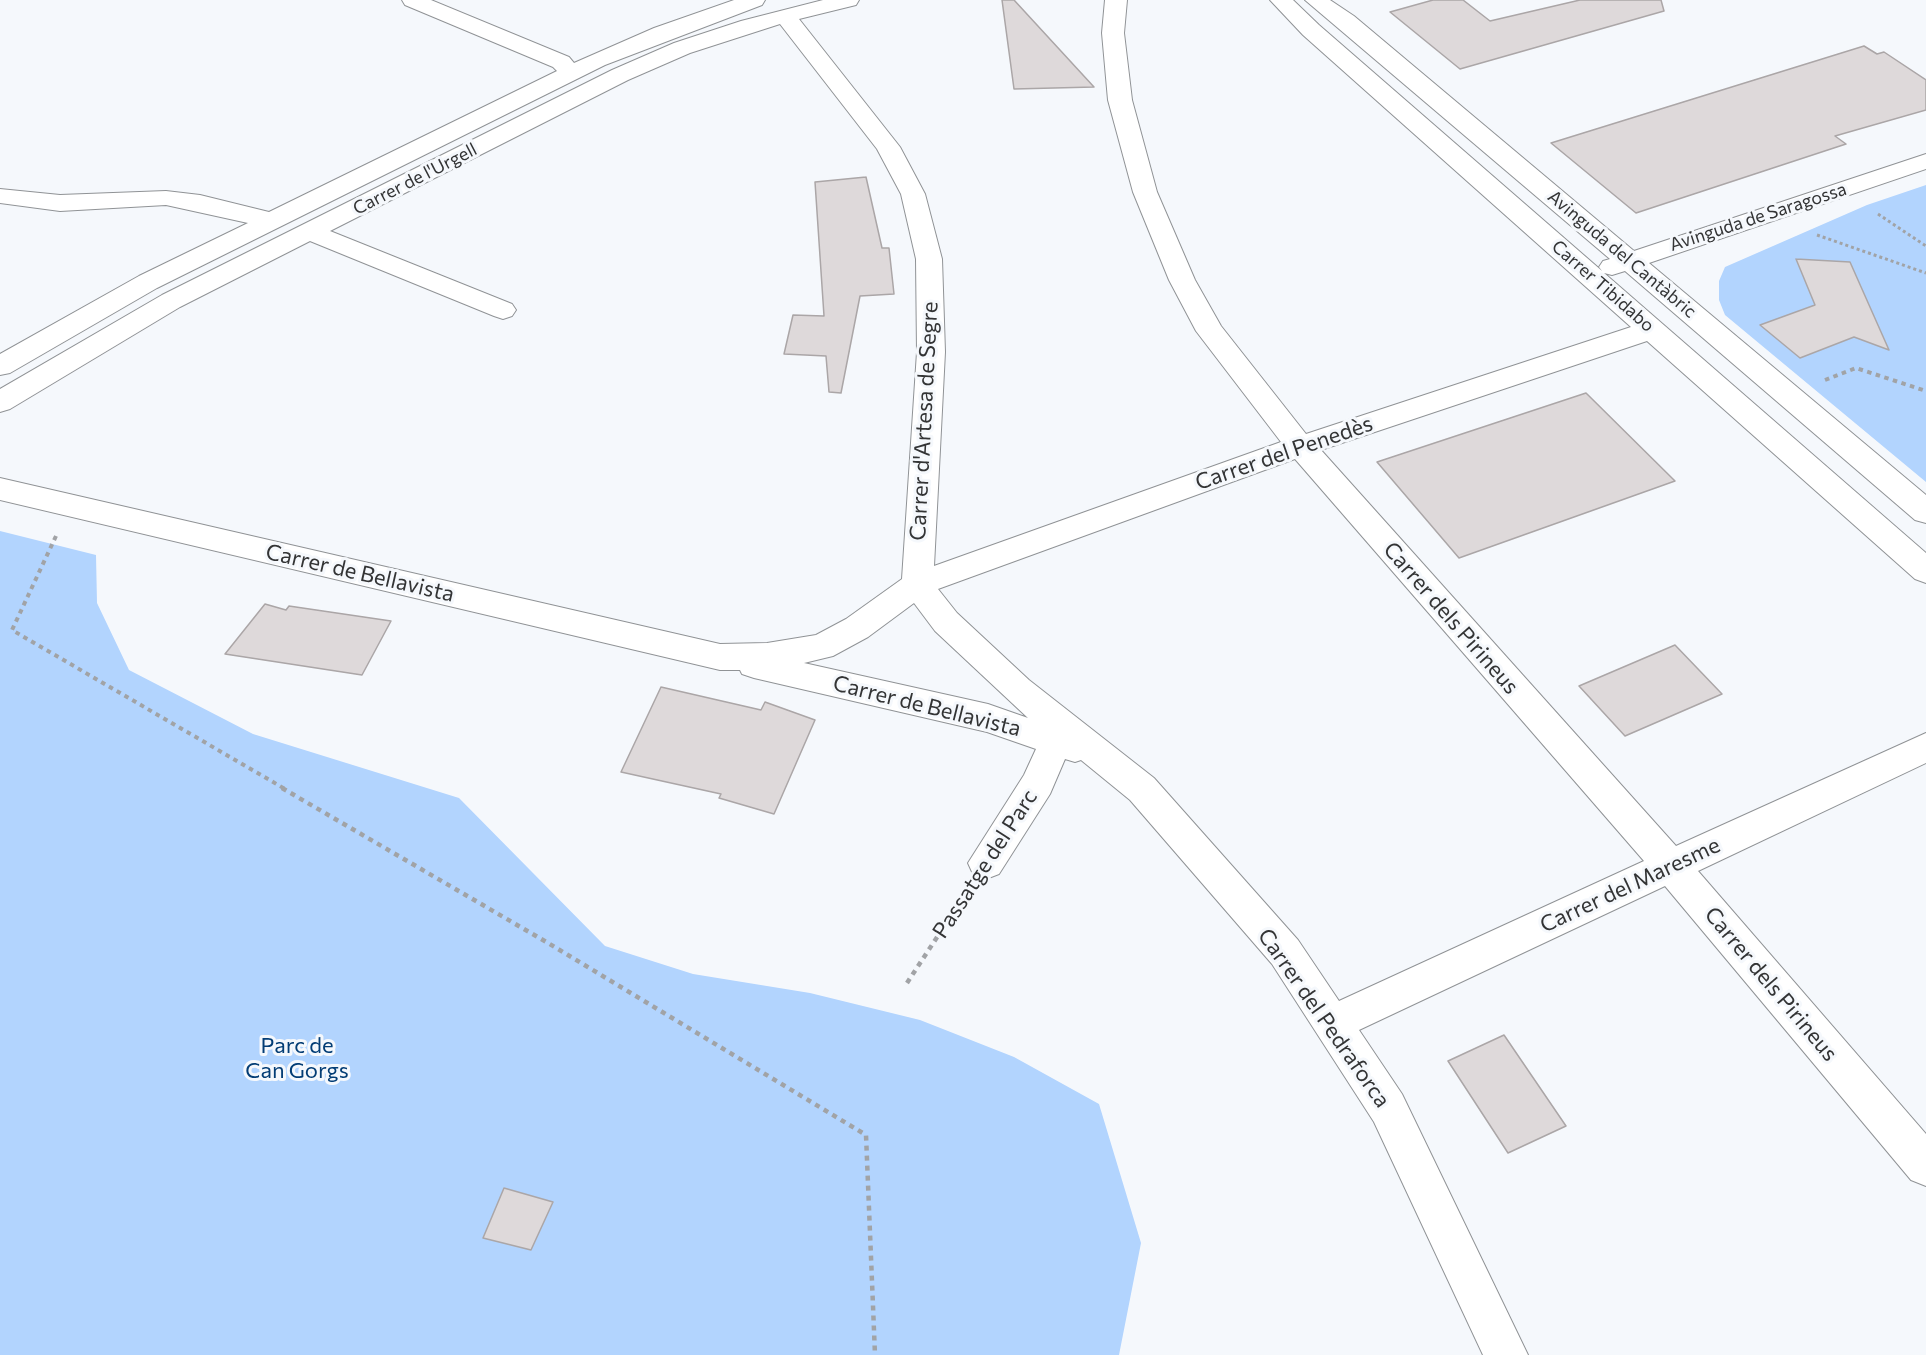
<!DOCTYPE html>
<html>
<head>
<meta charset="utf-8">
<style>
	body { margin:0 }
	canvas { display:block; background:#f5f8fc }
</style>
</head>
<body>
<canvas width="1926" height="1355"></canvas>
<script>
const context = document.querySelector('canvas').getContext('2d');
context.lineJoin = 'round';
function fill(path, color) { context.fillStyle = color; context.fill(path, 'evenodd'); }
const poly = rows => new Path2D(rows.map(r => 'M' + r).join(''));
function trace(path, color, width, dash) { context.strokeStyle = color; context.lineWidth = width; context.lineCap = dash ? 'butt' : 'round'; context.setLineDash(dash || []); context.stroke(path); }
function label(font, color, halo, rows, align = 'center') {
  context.font = font + ' Commissioner,sans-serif'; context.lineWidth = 6; context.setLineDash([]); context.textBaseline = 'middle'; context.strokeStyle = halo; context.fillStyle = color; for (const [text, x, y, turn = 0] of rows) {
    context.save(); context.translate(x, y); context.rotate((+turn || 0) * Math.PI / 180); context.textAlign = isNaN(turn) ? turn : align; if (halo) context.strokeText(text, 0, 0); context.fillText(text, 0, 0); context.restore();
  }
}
const green = poly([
	[1926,185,1926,482,1725,315,1719,300,1719,281,1725,267,1867,205],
	[0,531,96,555,97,603,129,670,253,734,459,798,605,946,693,974,810,993,920,1020,1014,1057,1099,1104,1141,1243,1119,1355,0,1355]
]);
const building = poly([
	[1002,0,1014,0,1094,87,1014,89,1002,0],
	[1433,0,1463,0,1490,21,1580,0,1661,0,1664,11,1460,69,1390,12,1433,0],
	[1864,46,1877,54,1884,52,1926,80,1926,110,1835,136,1846,144,1636,213,1551,143,1864,46],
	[866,177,882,248,889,248,894,294,860,296,841,393,829,392,826,356,784,354,793,315,824,316,815,182,866,177],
	[1796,259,1850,262,1889,350,1854,337,1800,358,1760,325,1815,305,1796,259],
	[1586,393,1675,481,1459,558,1377,462,1586,393],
	[265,604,286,610,289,606,391,621,362,675,225,654,265,604],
	[1675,645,1722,694,1625,736,1579,686,1675,645],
	[661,687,761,710,765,702,815,720,774,814,719,798,721,794,621,772,661,687],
	[1504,1035,1566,1126,1508,1153,1448,1061,1504,1035],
	[504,1188,553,1202,531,1250,483,1238,504,1188]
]);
const pathFar2 = poly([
	[1878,214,1926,246],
	[1817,235,1926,273]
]);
const pathFar1 = poly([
	[1825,380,1856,368,1926,391],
	[56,536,12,630,285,789]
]);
const path = poly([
	[282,788,548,943,866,1135,875,1355],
	[907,983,964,896]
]);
const minor = poly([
	[402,0,431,0,569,57,574,63,654,28,734,0,765,0,762,5,605,65,157,288,10,373,0,375,0,354,139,276,248,223,166,205,60,211,0,203,0,189,60,195,166,191,200,195,269,212,557,71,553,67,405,5,402,0],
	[823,0,859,0,856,5,799,19,900,147,925,194,942,259,945,352,934,566,1281,442,1196,331,1169,280,1133,192,1108,100,1102,33,1105,0,1127,0,1124,33,1132,100,1157,192,1195,280,1221,326,1306,434,1631,327,1303,35,1270,0,1293,0,1319,25,1602,271,1599,267,1603,261,1610,259,1305,0,1330,0,1354,16,1634,251,1926,154,1926,169,1649,263,1926,495,1926,523,1915,520,1625,271,1612,275,1604,273,1926,553,1926,583,1915,579,1647,341,1321,450,1676,846,1926,733,1926,763,1698,871,1926,1134,1926,1186,1911,1180,1665,886,1359,1030,1402,1094,1528,1355,1483,1355,1374,1122,1272,964,1130,800,1081,760,1075,762,1065,759,1050,794,999,874,986,879,973,874,968,863,1024,775,1036,749,987,732,754,678,742,674,740,670,720,670,0,500,0,478,720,644,767,643,816,635,846,619,902,579,917,352,916,259,901,194,877,149,780,24,690,53,628,80,330,231,512,304,516,310,512,316,503,319,494,316,310,241,180,307,10,409,0,412,0,389,162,295,612,70,674,43,741,21,823,0],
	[1295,459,1644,861,1339,1001,1298,940,1154,778,1029,680,957,613,938,589,1295,459],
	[914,603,935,631,1028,718,988,704,804,663,833,656,868,637,914,603]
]);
const farStreetnames = [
	["Carrer de l'Urgell",415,179,-27],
	["Avinguda de Saragossa",1758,217,-18],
	["Avinguda del Cantàbric",1622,254,40],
	["Carrer Tibidabo",1603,286,41]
];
const streetNames = [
	["Carrer d'Artesa de Segre",924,421,-87],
	["Carrer del Penedès",1284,453,-19],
	["Carrer de Bellavista",360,573,13],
	["Carrer dels Pirineus",1451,618,49],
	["Carrer de Bellavista",927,706,14],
	["Passatge del Parc",985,864,-57],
	["Carrer del Maresme",1630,885,-25],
	["Carrer dels Pirineus",1771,984,50],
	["Carrer del Pedraforca",1324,1018,55]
];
const parkNames = [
	["Parc de",297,1046],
	["Can Gorgs",297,1071]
];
fill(green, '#b2d4fe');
fill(building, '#ded9da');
trace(building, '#aba6a7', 1.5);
trace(minor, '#909396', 2);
trace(pathFar2, '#a1a3a6', 3, [3, 3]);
trace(pathFar1, '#a1a3a6', 4, [4.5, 4.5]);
trace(path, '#a1a3a6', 4.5, [5, 5]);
fill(minor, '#fff');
label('18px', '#333435', '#f5f8fc', farStreetnames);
label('22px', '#333435', '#f5f8fc', streetNames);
label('22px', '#033d75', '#f5f8fc', parkNames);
</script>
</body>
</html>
